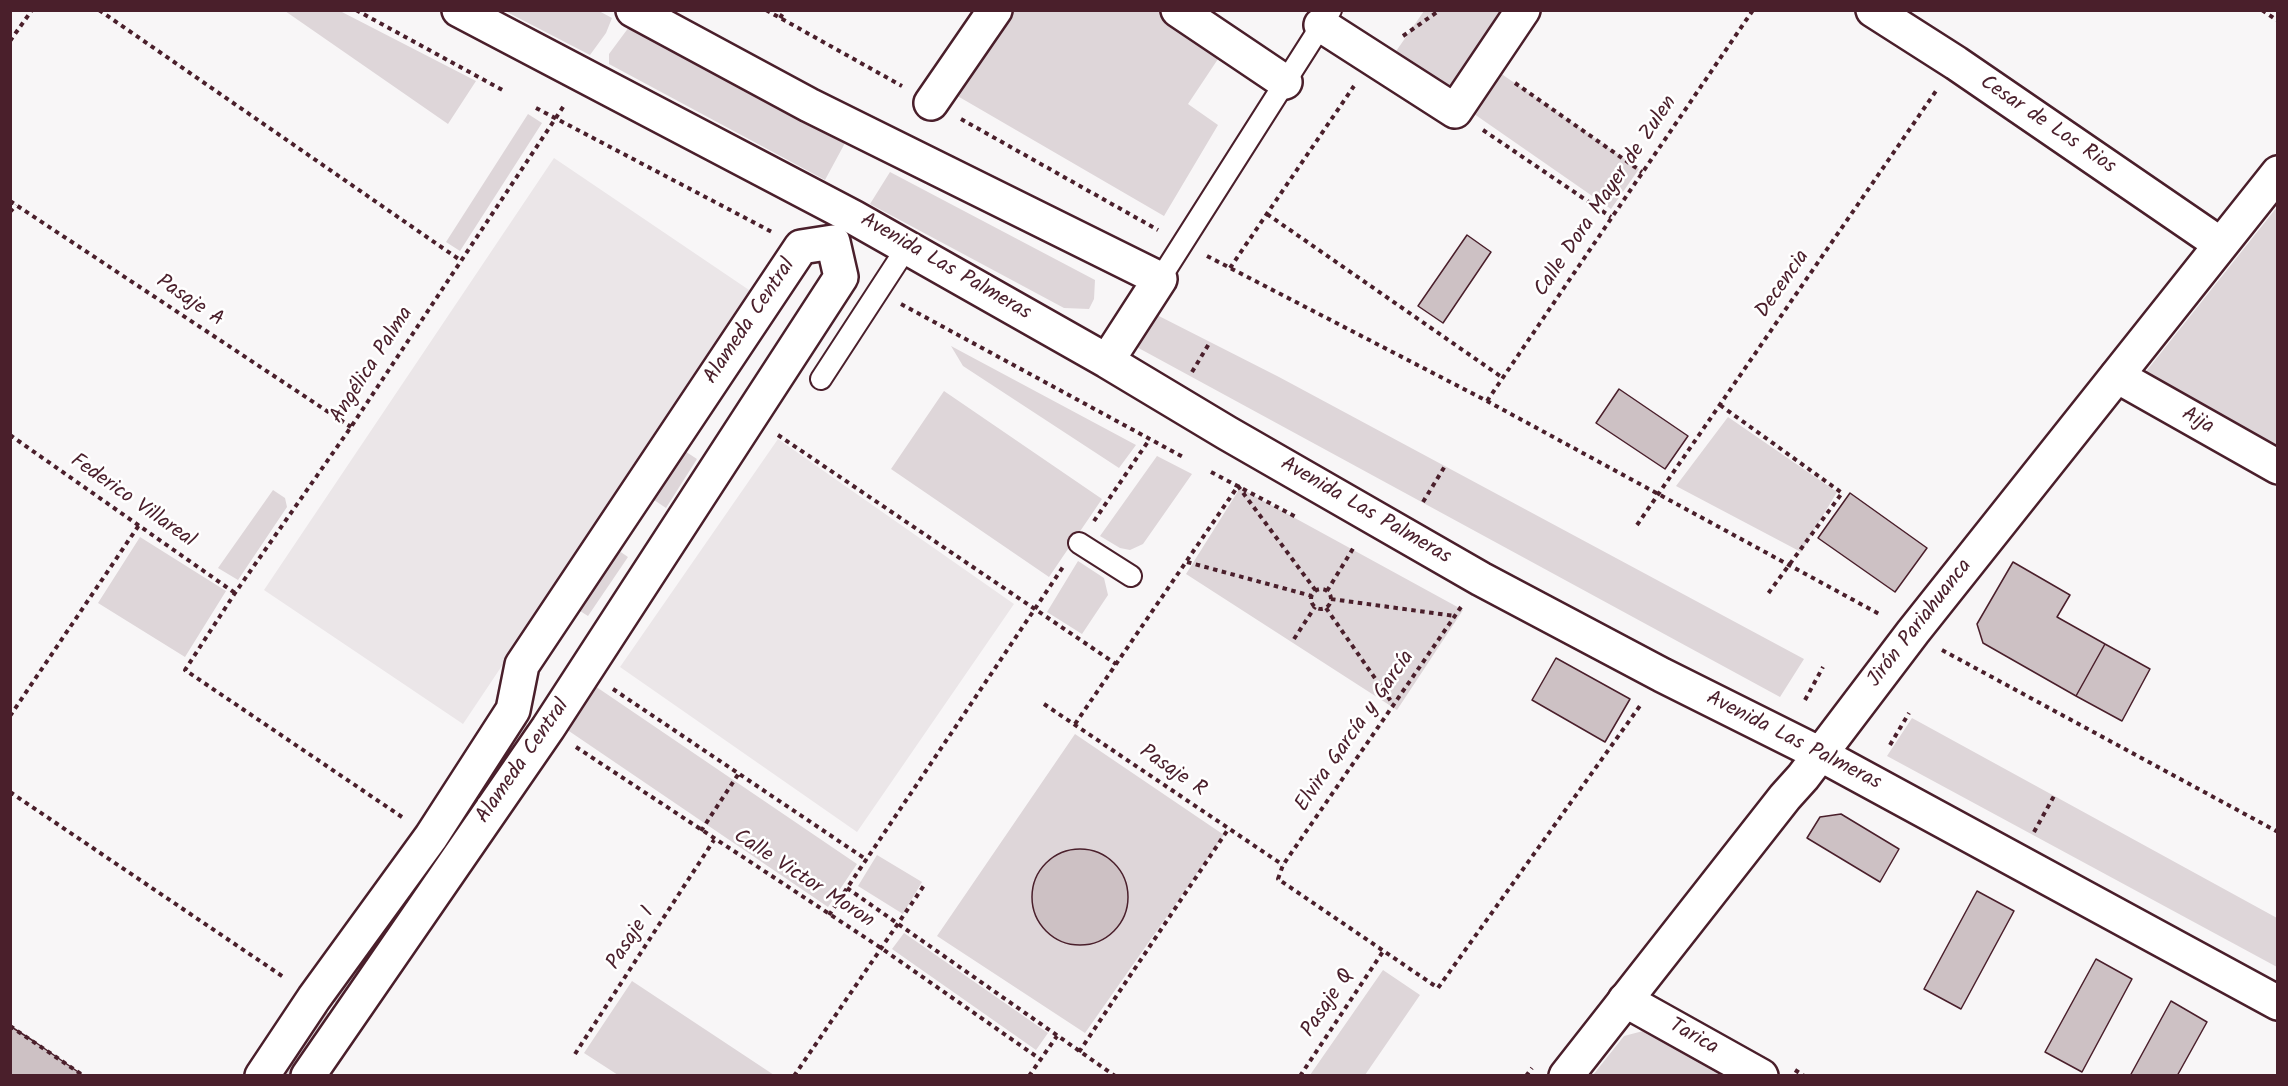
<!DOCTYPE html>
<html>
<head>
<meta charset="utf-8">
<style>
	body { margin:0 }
	#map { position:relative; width:2288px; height:1086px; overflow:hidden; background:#f8f6f7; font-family:Kalam,sans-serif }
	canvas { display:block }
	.frame { position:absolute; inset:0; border:12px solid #4a1f2b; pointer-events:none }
</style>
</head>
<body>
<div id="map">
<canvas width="2288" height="1086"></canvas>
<div class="frame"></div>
</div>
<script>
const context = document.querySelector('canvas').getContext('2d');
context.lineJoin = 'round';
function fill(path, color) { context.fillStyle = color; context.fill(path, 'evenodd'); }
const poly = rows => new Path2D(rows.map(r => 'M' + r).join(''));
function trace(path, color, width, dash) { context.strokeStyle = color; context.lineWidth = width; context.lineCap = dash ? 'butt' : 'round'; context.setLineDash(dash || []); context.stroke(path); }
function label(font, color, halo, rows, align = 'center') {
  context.font = font + ' Kalam,sans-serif'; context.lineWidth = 5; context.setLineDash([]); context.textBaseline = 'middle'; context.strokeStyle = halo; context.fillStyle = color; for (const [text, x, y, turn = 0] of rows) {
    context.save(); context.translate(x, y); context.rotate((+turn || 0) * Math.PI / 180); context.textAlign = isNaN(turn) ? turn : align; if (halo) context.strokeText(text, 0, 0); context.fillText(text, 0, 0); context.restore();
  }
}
const built = poly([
	[554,158,752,292,463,724,264,590],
	[778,439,1014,604,857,832,620,667]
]);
const green = poly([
	[285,11,340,11,476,81,448,124],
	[505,11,599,11,612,18,606,33,590,55],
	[995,11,1178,11,1228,44,1188,104,1218,125,1164,216,942,87],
	[1424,11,1508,11,1477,57,1639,169,1611,209,1392,57],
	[629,27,845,143,825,180,609,64,609,54],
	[528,114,542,123,460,251,446,242],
	[890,172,1095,280,1094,299,1089,309,1064,308,870,204],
	[2277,207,2277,448,2144,374],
	[1151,312,1279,377,1804,659,1780,697,1133,345],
	[951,346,1136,445,1119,468,963,366],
	[944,391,1102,499,1049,577,891,469],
	[1728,417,1837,492,1801,552,1676,486],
	[674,444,697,459,666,508,642,492],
	[1157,456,1192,474,1143,544,1130,550,1120,548,1100,536],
	[1240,488,1463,610,1397,710,1186,574],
	[273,490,285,498,287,507,238,580,218,568],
	[140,537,226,591,185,657,98,603],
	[609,544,628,557,588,616,569,604],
	[1078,561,1104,578,1108,595,1082,634,1047,612],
	[592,684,857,864,828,907,563,727],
	[1912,718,2277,918,2277,967,1887,756],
	[522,721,533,729,452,846,440,837],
	[1075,734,1224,835,1085,1033,937,936],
	[429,848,441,857,339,1005,327,997],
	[877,855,922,882,903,914,858,886],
	[904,933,1048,1033,1036,1050,892,949],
	[1383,970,1420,995,1365,1075,1310,1075],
	[632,981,774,1075,618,1075,584,1053],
	[319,1007,331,1015,291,1075,273,1075],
	[1643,1031,1723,1075,1593,1075,1624,1036]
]);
const building = poly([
	[1467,235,1491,252,1443,323,1418,306,1467,235],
	[1619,389,1688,436,1665,469,1596,423,1619,389],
	[1850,493,1927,548,1895,592,1818,538,1850,493],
	[2013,562,2070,595,2057,617,2105,644,2076,696,1983,643,1977,624,2013,562],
	[2105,644,2150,669,2122,721,2076,696,2105,644],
	[1556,658,1630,699,1605,742,1532,700,1556,658],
	[1841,814,1899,849,1880,882,1807,838,1820,817,1841,814],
	'1032 897a48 48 0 1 1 96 0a48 48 0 1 1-96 0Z',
	[1977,891,2014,911,1961,1009,1924,989,1977,891],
	[2096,959,2132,979,2082,1072,2045,1052,2096,959],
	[2171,1001,2207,1022,2177,1076,2130,1076,2171,1001],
	[10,1026,35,1042,84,1076,10,1076,10,1026]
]);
const path = poly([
	[99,10,460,260],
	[356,10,506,92],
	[766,10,902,86],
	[2262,10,2278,21],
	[780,18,785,10],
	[1403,36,1440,10],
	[10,41,32,10],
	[1515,83,1642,172],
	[536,108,772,232],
	[961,119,1158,230],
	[1483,130,1611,217],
	[10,201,351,427],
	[10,212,16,205],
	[1267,214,1503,378],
	[1207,256,1487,401,1881,615],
	[1230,268,1354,86],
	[901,304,1183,457],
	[1192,372,1210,342],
	[1487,401,1753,10],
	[1720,405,1842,493,1767,595],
	[10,435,235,593],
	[778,435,1116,664],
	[1211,472,1298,518],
	[1423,502,1445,466],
	[1094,521,1149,440],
	[1637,525,1936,91],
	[1187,562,1312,596],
	'1311 599a10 10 0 1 1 20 0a10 10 0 1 1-20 0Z',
	[1327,591,1354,547],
	[1331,599,1455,616],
	[1461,607,1283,865,1278,879,1438,988,1642,703],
	[1326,608,1393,704],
	[1294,639,1315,607],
	[1942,650,2278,832],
	[613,689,867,860],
	[1805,700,1823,667],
	[1044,704,1283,865],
	[10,716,139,525],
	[1075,724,1238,486,1316,591],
	[1890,745,1909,713],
	[576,747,881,948,1040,1059],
	[10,792,285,978],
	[402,817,185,670,235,593,351,427,565,104],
	[701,831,739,773],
	[2034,832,2054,796],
	[847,888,1115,1076],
	[829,915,1063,567],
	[10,1026,84,1076],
	[1079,1052,1229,828],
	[575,1054,714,840],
	[1795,1070,1804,1076],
	[794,1076,925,884],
	[1029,1076,1057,1036],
	[1300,1076,1384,950],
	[1526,1076,1532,1068]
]);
const lane = poly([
	[1160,279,1331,10],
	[821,379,907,247],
	[1079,543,1131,576]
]);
const street = poly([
	[1178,10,1285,82],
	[1873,10,1956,63,2220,244],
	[1321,25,1455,111,1523,10],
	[931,103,995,10],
	[2117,376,2278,467],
	[1625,1000,1761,1076],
	[262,1076,314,998,431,837,513,710,522,665,801,247,833,242,841,277,548,728,308,1076]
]);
const secondary = poly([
	[459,10,853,217,1107,361,1227,433,1481,579,1662,675,1820,754,2278,1003],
	[633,10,809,105,1160,279,1107,361],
	[1566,1076,1785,797,1803,777,1913,632,2278,173]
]);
const streetNames = [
	["Cesar de Los Rios",2047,126,34],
	["Calle Dora Mayer de Zulen",1607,197,-56],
	["Avenida Las Palmeras",945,268,30],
	["Decencia",1784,285,-55],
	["Pasaje A",189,302,34],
	["Alameda Central",751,322,-56],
	["Angélica Palma",373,366,-57],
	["Aija",2197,422,30],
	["Federico Villareal",132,502,35],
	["Avenida Las Palmeras",1365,512,30],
	["Jirón Pariahuanca",1921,624,-52],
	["Elvira García y García",1356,732,-55],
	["Avenida Las Palmeras",1793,742,27],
	["Alameda Central",524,762,-55],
	["Pasaje R",1172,772,34],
	["Calle Victor Moron",803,880,33],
	["Pasaje I",632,939,-57],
	["Pasaje Q",1329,1004,-56],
	["Tarica",1693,1038,29]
];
fill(built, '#ebe6e8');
fill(green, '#ded6d9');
fill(building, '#cdc1c4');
trace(building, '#4a1f2b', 1.5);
trace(lane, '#4a1f2b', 24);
trace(street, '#4a1f2b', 38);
trace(secondary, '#4a1f2b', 38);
trace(path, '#4a1f2b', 4, [4.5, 4.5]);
trace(lane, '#fff', 20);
trace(street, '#fff', 33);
trace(secondary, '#fff', 33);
label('21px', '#4a1f2b', '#fff', streetNames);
</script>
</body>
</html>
